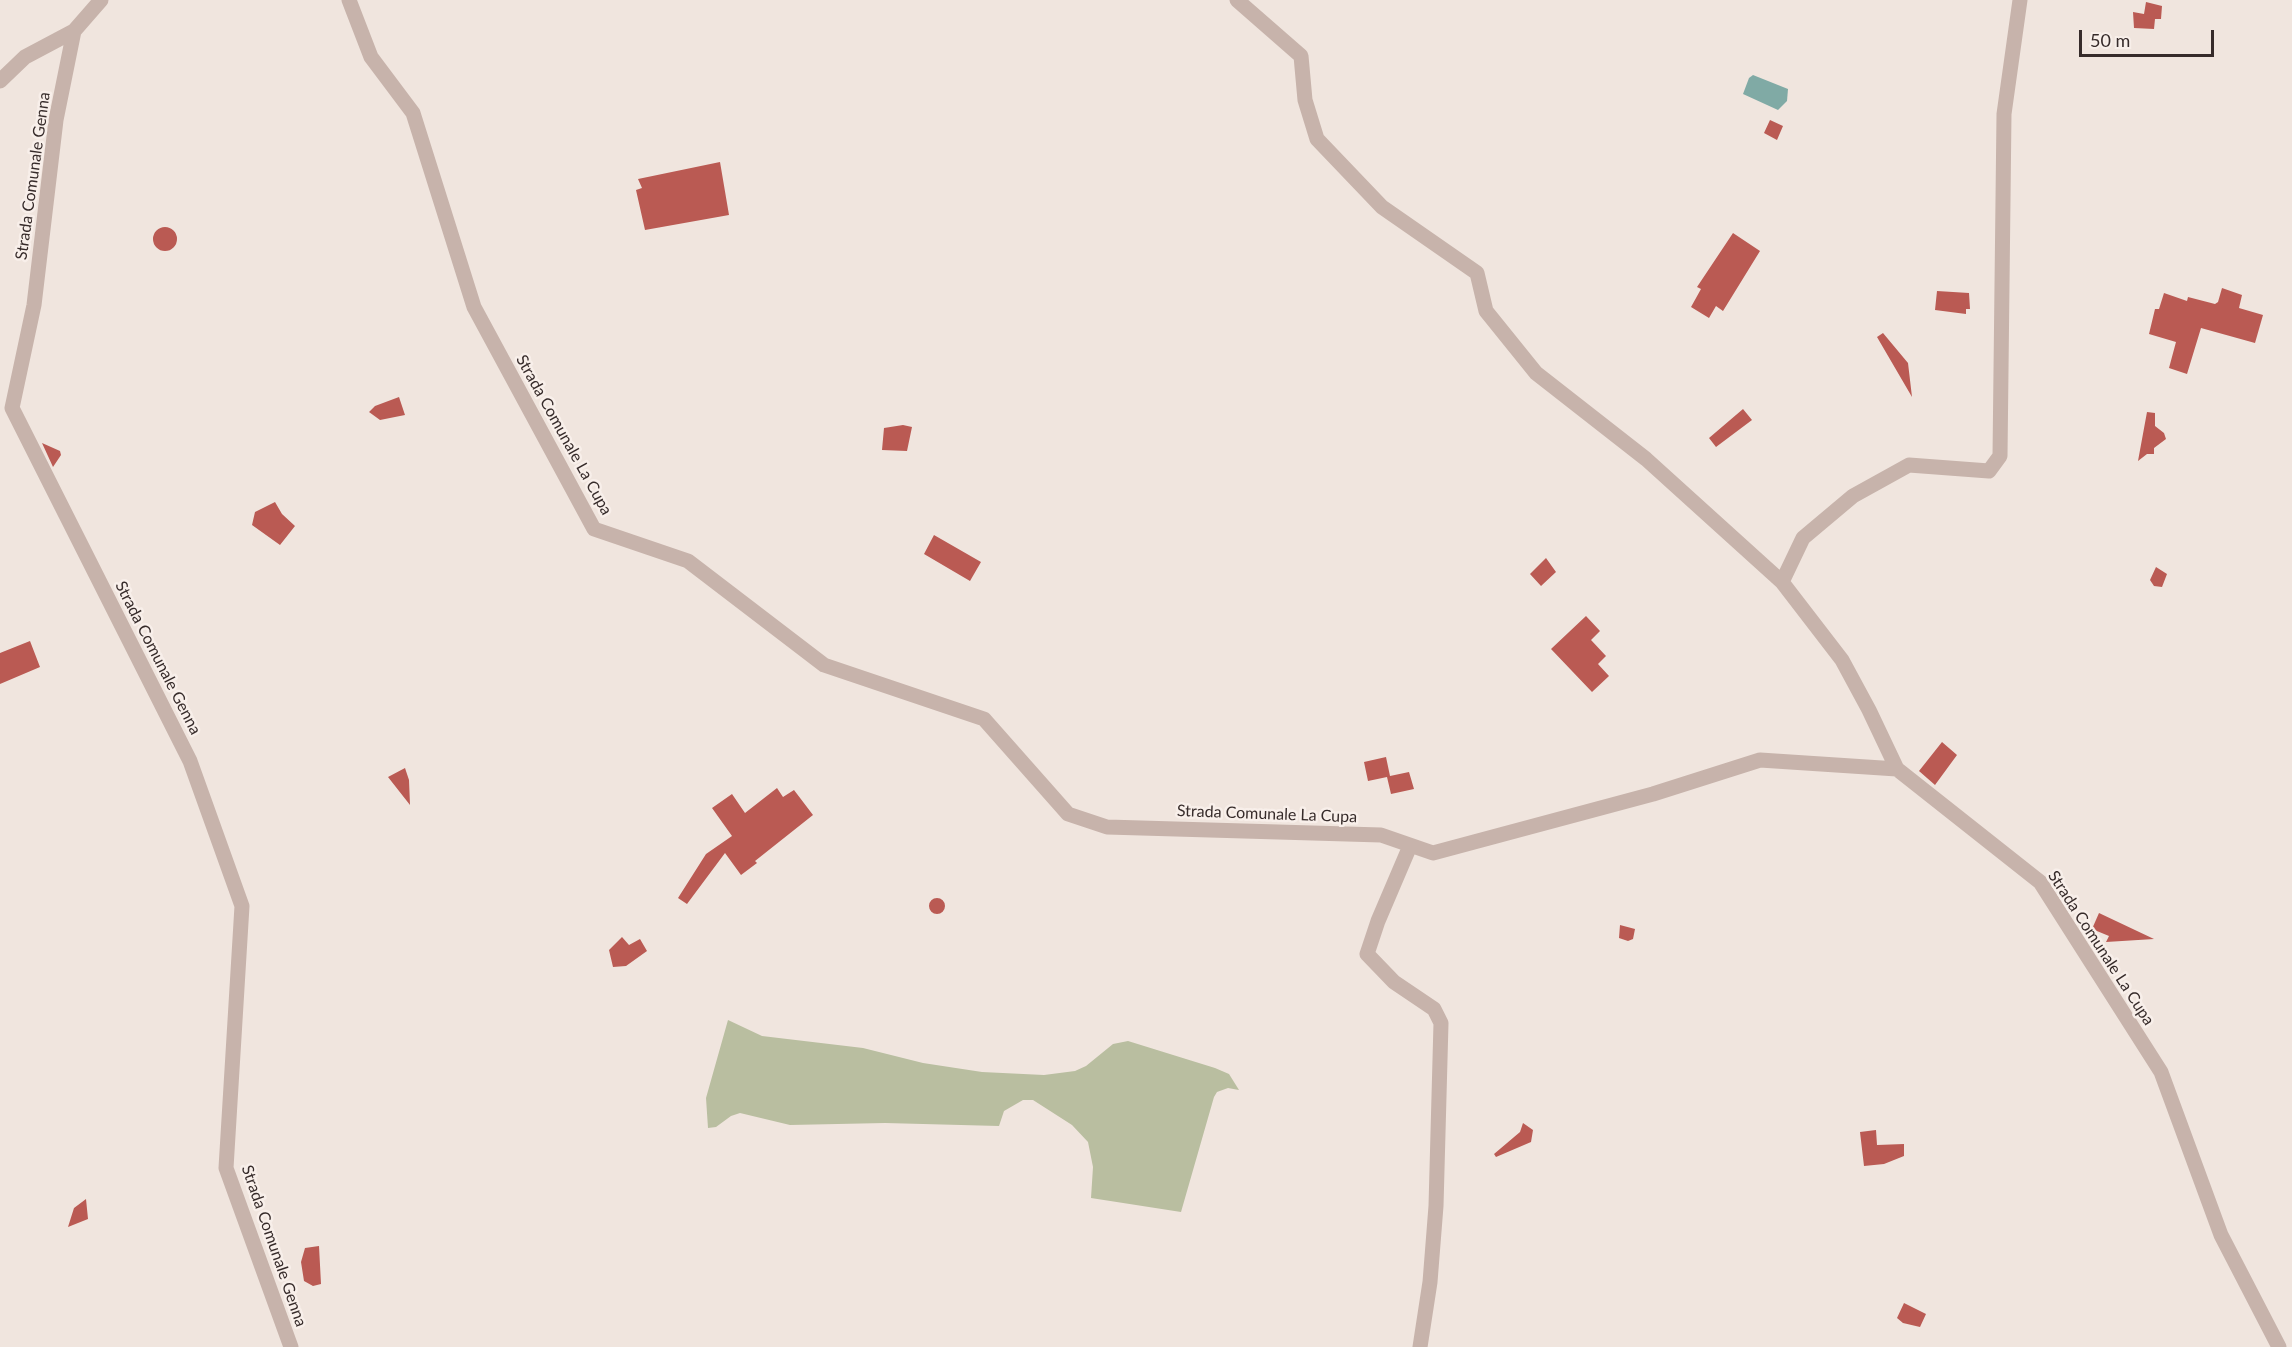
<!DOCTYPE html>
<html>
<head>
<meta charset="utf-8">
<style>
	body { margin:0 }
	#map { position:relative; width:2292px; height:1347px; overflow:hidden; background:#f0e5de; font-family:Lato,sans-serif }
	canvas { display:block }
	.scale { position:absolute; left:2079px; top:30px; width:135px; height:27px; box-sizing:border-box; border:3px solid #362b2a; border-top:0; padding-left:8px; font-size:18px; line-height:21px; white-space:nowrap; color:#362b2a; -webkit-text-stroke:4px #f8efea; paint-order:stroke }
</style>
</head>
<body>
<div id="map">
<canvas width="2292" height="1347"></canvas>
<div class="scale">50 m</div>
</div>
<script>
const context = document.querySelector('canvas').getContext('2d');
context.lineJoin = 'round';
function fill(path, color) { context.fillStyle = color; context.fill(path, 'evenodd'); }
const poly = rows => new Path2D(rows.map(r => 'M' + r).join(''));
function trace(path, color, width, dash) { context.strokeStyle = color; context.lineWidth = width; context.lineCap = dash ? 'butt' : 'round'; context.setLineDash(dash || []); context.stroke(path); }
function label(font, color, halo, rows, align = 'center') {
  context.font = font + ' Lato,sans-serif'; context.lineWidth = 5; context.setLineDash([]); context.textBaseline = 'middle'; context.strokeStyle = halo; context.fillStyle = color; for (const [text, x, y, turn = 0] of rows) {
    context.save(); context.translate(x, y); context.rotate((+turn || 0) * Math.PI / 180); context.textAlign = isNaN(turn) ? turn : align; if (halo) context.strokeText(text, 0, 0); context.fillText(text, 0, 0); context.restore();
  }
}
const green = poly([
	[728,1020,762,1036,863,1048,923,1063,982,1072,1044,1075,1075,1071,1086,1066,1113,1044,1128,1041,1215,1068,1229,1074,1239,1090,1228,1088,1217,1092,1214,1097,1181,1212,1091,1198,1093,1167,1088,1142,1072,1125,1033,1100,1023,1100,1004,1111,999,1126,885,1123,790,1125,740,1113,731,1116,716,1127,708,1128,706,1098]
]);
const water = poly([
	[1753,75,1788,89,1787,101,1778,110,1743,94,1749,78]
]);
const building = poly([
	[2146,2,2162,6,2161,19,2155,19,2154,29,2134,28,2133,12,2144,14],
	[1770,120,1783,126,1777,140,1764,133],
	[720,162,729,215,645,230,636,190,642,188,638,179],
	'153 239a12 12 0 1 1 24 0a12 12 0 1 1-24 0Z',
	[1733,233,1760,251,1723,311,1716,306,1709,318,1691,307,1701,289,1697,287],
	[2222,288,2242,295,2239,308,2263,315,2255,343,2201,328,2187,374,2169,368,2176,342,2149,334,2155,309,2159,309,2164,293,2187,301,2188,297,2215,304,2218,302],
	[1937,291,1969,293,1970,309,1966,309,1966,314,1935,310],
	[1883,333,1908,363,1912,397,1877,337],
	[399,397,405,415,380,420,369,412,375,406],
	[1743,409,1752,420,1716,447,1709,438],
	[2147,412,2155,413,2155,426,2164,433,2166,439,2154,448,2154,454,2147,454,2138,461],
	[903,425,912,427,907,451,882,450,884,428],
	[42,443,60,451,61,455,53,467],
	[275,502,282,514,295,526,280,545,252,525,255,512],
	[934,535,981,562,970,581,924,554],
	[1546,558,1556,572,1541,586,1530,574],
	[2156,567,2167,574,2162,587,2154,586,2150,580],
	[1586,616,1600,631,1591,640,1606,656,1598,664,1609,676,1592,692,1551,649],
	[30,641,40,667,0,684,0,653],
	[1942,742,1957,755,1935,785,1919,771],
	[1386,757,1390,776,1409,772,1414,789,1391,794,1387,777,1368,781,1364,762],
	[405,768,409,780,410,805,388,777],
	[777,788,783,797,794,790,813,815,755,861,757,863,741,875,725,853,687,904,678,898,706,854,732,836,712,808,732,794,745,813],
	'929 906a8 8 0 1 1 16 0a8 8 0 1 1-16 0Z',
	[2099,913,2154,939,2106,942,2109,936,2092,929],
	[1620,925,1635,929,1633,939,1628,941,1619,938],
	[622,937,629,945,640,939,647,951,626,966,613,967,609,950],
	[1523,1123,1533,1130,1531,1142,1496,1157,1494,1154,1520,1132],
	[1876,1130,1877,1145,1904,1144,1904,1156,1884,1164,1864,1166,1860,1132],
	[86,1199,88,1219,68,1227,74,1208],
	[319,1246,321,1284,313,1286,304,1281,301,1262,305,1248],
	[1904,1303,1926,1314,1920,1327,1903,1323,1897,1318]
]);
const minor = poly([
	[101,0,74,31,56,120,34,305,12,408,190,761,242,906,226,1168,291,1347],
	[349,0,371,57,413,113,474,307,594,529,688,561,824,665,984,719,1068,814,1107,827,1381,835,1433,853,1653,794,1760,760,1897,769,2040,882,2161,1072,2221,1235,2279,1347],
	[1237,0,1301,56,1305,100,1317,139,1382,207,1477,273,1486,311,1536,373,1646,459,1782,582,1842,660,1869,710,1897,769],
	[0,81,25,57,74,31],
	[1782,582,1803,538,1853,496,1909,465,1989,471,2000,456,2004,114,2020,0],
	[1410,846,1378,921,1367,954,1394,982,1434,1009,1441,1023,1436,1206,1430,1282,1420,1347]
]);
const streetNames = [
	["Strada Comunale Genna",33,176,-82],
	["Strada Comunale La Cupa",564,435,61],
	["Strada Comunale Genna",158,658,63],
	["Strada Comunale La Cupa",1267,814,2],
	["Strada Comunale La Cupa",2101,948,57],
	["Strada Comunale Genna",274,1246,71]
];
fill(green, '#b9bea0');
fill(water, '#80aaa5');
fill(building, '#ba5a53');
trace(minor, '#c7b3ab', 15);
label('16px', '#362b2a', '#f8efea', streetNames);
</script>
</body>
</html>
